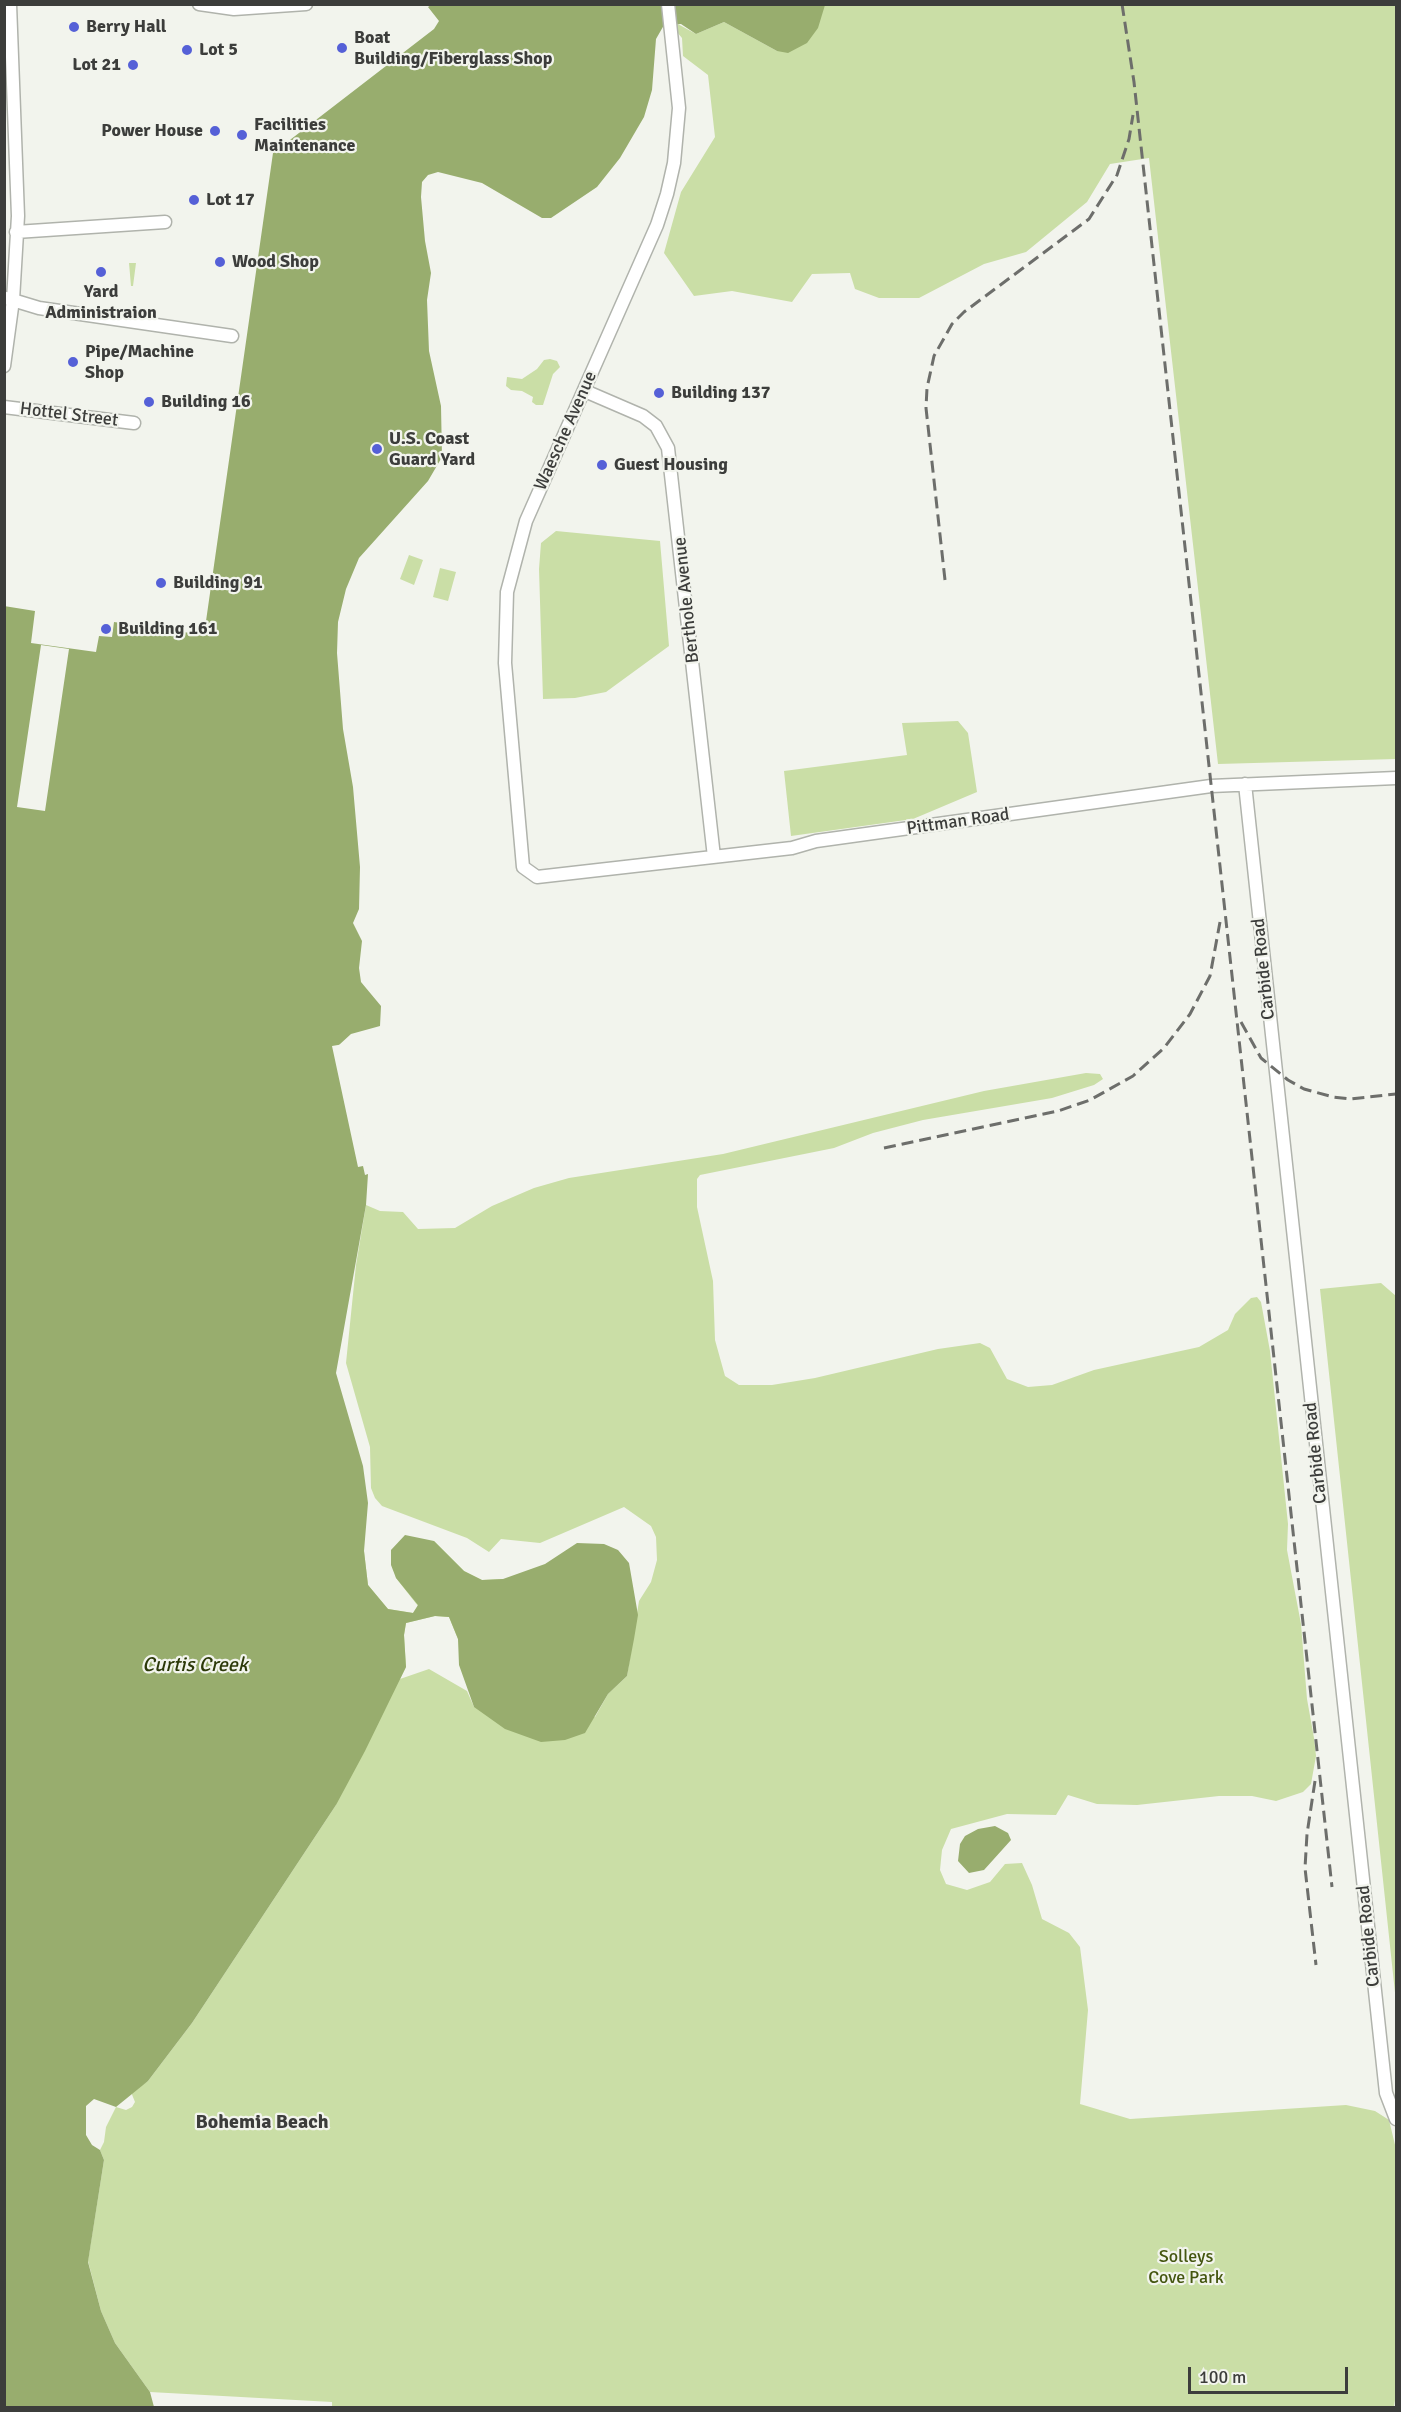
<!DOCTYPE html>
<html>
<head>
<meta charset="utf-8">
<style>
	body { margin:0 }
	#map { position:relative; width:1401px; height:2412px; overflow:hidden; background:#f2f4ed; font-family:Signika,sans-serif }
	canvas { display:block }
	.frame { position:absolute; inset:0; border:6px solid #3c3d3b; pointer-events:none }
	.scale { position:absolute; left:1188px; top:2367px; width:160px; height:27px; box-sizing:border-box; border:3px solid #3c3d3b; border-top:0; padding-left:8px; font-size:18px; line-height:21px; white-space:nowrap; color:#3c3d3b; -webkit-text-stroke:4px #f2f4ed; paint-order:stroke }
</style>
</head>
<body>
<div id="map">
<canvas width="1401" height="2412"></canvas>
<div class="frame"></div>
<div class="scale">100 m</div>
</div>
<script>
const context = document.querySelector('canvas').getContext('2d');
context.lineJoin = 'round';
function fill(path, color) { context.fillStyle = color; context.fill(path, 'evenodd'); }
const poly = rows => new Path2D(rows.map(r => 'M' + r).join(''));
function trace(path, color, width, dash) { context.strokeStyle = color; context.lineWidth = width; context.lineCap = dash ? 'butt' : 'round'; context.setLineDash(dash || []); context.stroke(path); }
function label(font, color, halo, rows, align = 'center') {
  context.font = font + ' Signika,sans-serif'; context.lineWidth = 4.5; context.setLineDash([]); context.textBaseline = 'middle'; context.strokeStyle = halo; context.fillStyle = color; for (const [text, x, y, turn = 0] of rows) {
    context.save(); context.translate(x, y); context.rotate((+turn || 0) * Math.PI / 180); context.textAlign = isNaN(turn) ? turn : align; if (halo) context.strokeText(text, 0, 0); context.fillText(text, 0, 0); context.restore();
  }
}
const green = poly([
	[816,5,1396,5,1396,759,1218,764,1149,158,1110,164,1087,202,1026,252,984,264,919,298,879,298,855,289,850,273,812,274,792,302,732,291,694,296,664,253,681,192,715,137,708,75,683,56,682,38,677,32,676,23,696,34,724,22,777,51],
	[129,263,136,263,133,286,131,286],
	[550,359,557,361,560,367,553,374,543,405,536,405,532,402,533,397,522,391,511,390,506,386,507,377,522,379,537,369,544,360],
	[556,531,660,541,669,646,606,692,575,698,543,699,539,569,541,543],
	[409,555,423,560,414,585,400,579],
	[440,568,456,572,448,601,433,597],
	[958,721,968,733,977,792,913,819,791,836,784,771,907,755,902,723],
	[1086,1073,1100,1074,1103,1079,1094,1085,1052,1098,923,1120,873,1133,834,1148,700,1175,697,1179,697,1207,713,1281,715,1340,725,1376,739,1385,772,1385,815,1378,938,1349,980,1343,990,1348,1007,1379,1028,1387,1052,1385,1094,1370,1199,1347,1228,1330,1235,1314,1251,1298,1257,1297,1261,1302,1270,1351,1288,1524,1287,1550,1301,1624,1307,1699,1314,1738,1316,1756,1311,1784,1303,1792,1276,1801,1252,1796,1219,1796,1137,1805,1097,1804,1068,1795,1056,1815,1007,1814,951,1829,942,1850,940,1870,946,1884,967,1890,990,1882,1005,1864,1022,1863,1032,1885,1042,1919,1069,1933,1080,1947,1088,2010,1080,2104,1130,2119,1346,2105,1375,2111,1389,2120,1396,2149,1396,2393,1394,2407,332,2408,332,2402,150,2392,115,2343,101,2311,88,2261,104,2160,100,2150,104,2142,106,2127,116,2107,126,2110,132,2107,135,2102,131,2092,148,2081,192,2023,336,1805,364,1551,368,1585,388,1609,413,1613,418,1606,396,1578,391,1550,434,1541,464,1571,482,1580,503,1579,458,1639,449,1617,435,1616,406,1623,404,1635,406,1667,400,1679,429,1669,467,1691,474,1707,595,1717,608,1694,627,1676,639,1601,651,1582,657,1560,656,1537,651,1526,624,1507,540,1543,501,1539,489,1552,467,1538,382,1506,375,1498,371,1488,370,1447,346,1363,356,1265,366,1205,380,1211,403,1212,418,1229,455,1228,492,1206,534,1188,569,1178,723,1154,984,1091],
	[1381,1283,1396,1296,1396,2002,1320,1289]
]);
const water = poly([
	[431,5,825,5,818,28,807,43,788,53,777,51,724,22,696,34,681,24,664,25,656,39,652,90,644,117,620,158,597,187,551,218,542,218,482,183,438,172,428,175,422,182,421,197,425,241,431,273,427,300,429,351,441,406,442,457,428,481,359,558,346,589,338,622,337,653,343,729,353,787,360,867,359,909,353,923,362,941,359,968,361,982,381,1006,380,1026,351,1034,339,1045,368,1174,366,1205,336,1373,363,1466,368,1503,364,1551,368,1585,388,1609,413,1613,418,1605,396,1578,391,1565,391,1550,405,1535,434,1541,464,1571,482,1580,503,1579,545,1564,577,1543,604,1544,618,1550,629,1563,638,1615,634,1639,627,1676,608,1694,585,1733,565,1740,541,1742,505,1729,474,1707,459,1665,458,1639,449,1617,435,1616,406,1623,404,1635,406,1667,365,1751,336,1805,192,2023,148,2081,116,2107,94,2099,86,2106,86,2135,92,2145,100,2150,104,2160,88,2262,101,2311,115,2343,150,2392,154,2407,5,2407,4,606,35,611,31,643,96,652,99,636,112,637,114,622,204,635,273,153,434,29,439,21,428,7],
	[995,1826,1008,1833,1011,1840,984,1870,969,1873,958,1861,960,1844,965,1836,978,1829]
]);
const pier = poly([
	[41,645,69,649,45,811,17,807],
	[344,1044,371,1173,365,1175,363,1166,358,1167,332,1046]
]);
const minor = poly([
	[199,4,234,9,306,4],
	[668,4,679,108,674,163,667,194,657,225,526,521,507,592,505,663,523,867,537,877,792,848,816,841,1211,786,1396,778],
	[16,232,165,222],
	[6,298,39,308,232,336],
	[4,366,13,300,18,216,10,4],
	[585,391,643,416,656,426,668,448,714,857],
	[4,407,134,423],
	[1245,784,1386,2093,1396,2119]
]);
const rail = poly([
	[1122,4,1134,82,1332,1887],
	[945,580,926,408,927,388,934,356,952,324,964,312,1089,219,1117,175,1129,139,1133,115],
	[1241,1022,1261,1058,1288,1080,1304,1089,1333,1097,1350,1099,1396,1094],
	[884,1148,1058,1111,1090,1100,1133,1076,1164,1048,1190,1014,1210,976,1220,922],
	[1315,1781,1307,1834,1305,1868,1316,1965]
]);
const markers = [
	[74,27,6,"#5560d7"],
	[342,48,6,"#5560d7"],
	[187,50,6,"#5560d7"],
	[133,65,6,"#5560d7"],
	[215,131,6,"#5560d7"],
	[242,135,6,"#5560d7"],
	[194,200,6,"#5560d7"],
	[220,262,6,"#5560d7"],
	[101,272,6,"#5560d7"],
	[73,362,6,"#5560d7"],
	[659,393,6,"#5560d7"],
	[149,402,6,"#5560d7"],
	[377,449,6,"#5560d7"],
	[602,465,6,"#5560d7"],
	[161,583,6,"#5560d7"],
	[106,629,6,"#5560d7"]
];
const poiNames = [
	["Berry Hall",86,27],
	["Boat",354,38],
	["Building/Fiberglass Shop",354,59],
	["Lot 5",199,50],
	["Lot 21",121,65,"right"],
	["Facilities",254,125],
	["Maintenance",254,146],
	["Power House",203,131,"right"],
	["Lot 17",206,200],
	["Wood Shop",232,262],
	["Yard",101,292,"center"],
	["Administraion",101,313,"center"],
	["Pipe/Machine",85,352],
	["Shop",85,373],
	["Building 137",671,393],
	["Building 16",161,402],
	["U.S. Coast",389,439],
	["Guard Yard",389,460],
	["Guest Housing",614,465],
	["Building 91",173,583],
	["Building 161",118,629]
];
const streetNames = [
	["Hottel Street",69,415,7],
	["Waesche Avenue",566,431,-66],
	["Berthole Avenue",687,600,-96],
	["Pittman Road",958,822,-8],
	["Carbide Road",1264,969,-96],
	["Carbide Road",1316,1453,-96],
	["Carbide Road",1369,1936,-96]
];
const parkNames = [
	["Solleys",1186,2257],
	["Cove Park",1186,2278]
];
const waterNames = [
	["Curtis Creek",195,1666]
];
const neighbourhoodNames = [
	["Bohemia Beach",262,2123]
];
fill(green, '#cadea6');
fill(water, '#98ad6e');
fill(pier, '#f2f4ed');
trace(minor, '#b0b3ac', 15);
trace(minor, '#fff', 12);
trace(rail, '#6d6e6b', 3, [12, 6]);
for (const [x, y, r, color] of markers) { const dot = new Path2D(); dot.arc(x, y, r, 0, 2 * Math.PI); context.fillStyle = color; context.fill(dot); trace(dot, '#f2f4ed', 2); }
label('bold 18px', '#3c3d3b', '#f2f4ed', poiNames, 'left');
label('18px', '#3c3d3b', '#f2f4ed', streetNames);
label('18px', '#445610', '#f2f4ed', parkNames);
label('italic 20px', '#2c3909', '#f2f4ed', waterNames);
label('bold 20px', '#3c3d3b', '#f2f4ed', neighbourhoodNames);
</script>
</body>
</html>
